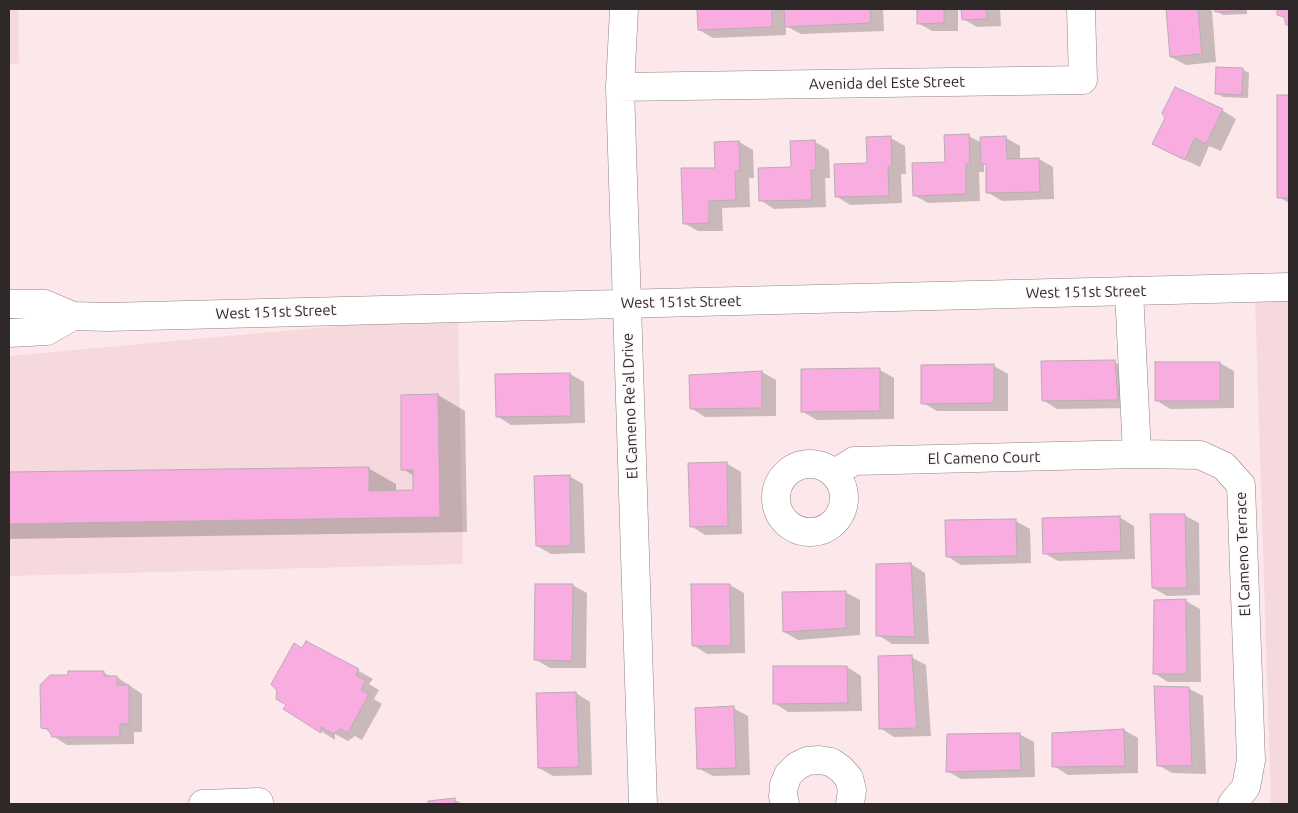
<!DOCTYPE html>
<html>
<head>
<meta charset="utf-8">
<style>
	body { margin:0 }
	#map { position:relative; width:1298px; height:813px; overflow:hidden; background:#fce8ea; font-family:Ubuntu,sans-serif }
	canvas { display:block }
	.frame { position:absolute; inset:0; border:10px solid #2f2829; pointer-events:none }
</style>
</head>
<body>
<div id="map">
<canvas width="1298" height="813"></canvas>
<div class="frame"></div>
</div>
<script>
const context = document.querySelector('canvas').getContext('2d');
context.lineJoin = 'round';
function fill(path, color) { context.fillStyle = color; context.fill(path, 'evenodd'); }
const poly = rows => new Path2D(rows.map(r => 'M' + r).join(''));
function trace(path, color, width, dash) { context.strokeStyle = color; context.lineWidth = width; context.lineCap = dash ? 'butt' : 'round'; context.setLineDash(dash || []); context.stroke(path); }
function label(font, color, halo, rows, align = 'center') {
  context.font = font + ' Ubuntu,sans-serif'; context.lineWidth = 4; context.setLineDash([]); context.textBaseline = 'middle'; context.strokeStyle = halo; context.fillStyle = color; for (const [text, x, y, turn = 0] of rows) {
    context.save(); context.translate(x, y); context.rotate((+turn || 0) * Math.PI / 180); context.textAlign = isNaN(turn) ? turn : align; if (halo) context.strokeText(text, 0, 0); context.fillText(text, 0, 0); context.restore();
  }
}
const built = poly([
	[9,9,18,9,19,63,9,64],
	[1289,296,1289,804,1271,804,1255,297],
	[458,315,463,564,9,576,9,356]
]);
const shadow = poly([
	[699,9,883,9,884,31,801,34,786,26,786,35,713,38,699,30],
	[918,9,958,9,958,31,932,31,918,23],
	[962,9,1000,9,1001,26,977,27,963,19],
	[1167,9,1208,9,1212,11,1216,62,1186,65,1171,57],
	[1216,9,1247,9,1247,14,1223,15,1216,11],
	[1242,69,1249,73,1248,98,1223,97,1217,93],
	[1279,96,1289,96,1289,203,1279,197],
	[1222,110,1236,119,1221,151,1209,146,1200,167,1168,152],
	[969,136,982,143,1006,138,1020,146,1020,160,1039,159,1053,167,1054,199,1002,201,987,192,987,166,984,164,984,172,979,172,980,201,928,203,914,195,946,163],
	[891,138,905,146,906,174,901,174,902,203,850,205,836,196,868,164],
	[739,142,753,150,754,178,749,178,750,207,722,208,723,231,698,231,684,223,716,169],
	[815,142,829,150,830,178,825,178,826,207,774,209,760,200,792,168],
	[1114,362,1129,370,1131,408,1057,409,1043,400],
	[1220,363,1234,371,1234,408,1170,409,1156,400],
	[994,366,1008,374,1008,411,937,411,923,403],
	[880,370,894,378,894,419,817,420,803,412],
	[762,372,776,380,776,416,705,417,691,408],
	[570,374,584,382,585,423,511,425,497,416,496,375],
	[438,395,465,411,467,532,9,539,9,473,368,468,396,484,396,491,414,491,414,476,403,469],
	[726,463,741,472,742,534,705,535,691,526],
	[569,476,583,484,585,553,551,554,537,546],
	[1184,515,1199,523,1200,595,1167,596,1153,588],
	[1119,517,1134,526,1135,559,1058,561,1044,553],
	[1016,521,1030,529,1031,563,961,565,947,556],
	[911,564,925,573,929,644,892,644,878,635],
	[572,585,587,593,586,668,550,668,535,659],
	[730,585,744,593,745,653,707,654,693,645],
	[845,592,860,600,860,635,798,640,784,632],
	[1186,601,1200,609,1201,682,1168,682,1154,673],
	[307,642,373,679,369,684,379,690,374,699,382,704,362,740,355,736,348,741,335,734,335,740,285,708,303,650],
	[911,657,926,665,931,736,894,737,880,728],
	[847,667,861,676,862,711,788,712,774,703],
	[104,673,112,677,117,677,142,694,142,732,134,732,134,744,67,745,53,736,50,732,42,727,69,676],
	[1188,688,1203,696,1206,774,1172,773,1158,765],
	[576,693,590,702,592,775,553,776,539,768],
	[733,708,748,716,750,775,713,776,698,768],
	[1124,730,1138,738,1138,773,1068,775,1054,766],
	[1019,734,1034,742,1035,777,961,779,947,771],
	[455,800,463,804,429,804,429,803]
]);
const building = poly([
	[697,9,772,9,772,27,698,30,697,9],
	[784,9,870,9,871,23,785,27,784,9],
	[917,9,944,9,944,23,917,24,917,9],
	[961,9,986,9,987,19,962,20,961,9],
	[1166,9,1198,9,1202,54,1170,57,1166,9],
	[1215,9,1241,9,1241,11,1215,12,1215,9],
	[1277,9,1289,9,1289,25,1286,25,1284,17,1277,15,1277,9],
	[1216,67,1243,68,1242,95,1215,94,1216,67],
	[1175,87,1223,109,1206,144,1195,138,1185,160,1152,144,1165,118,1162,113,1175,87],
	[1277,95,1289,95,1289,198,1277,198,1277,95],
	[969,134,970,164,966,164,966,194,913,196,912,163,945,162,944,135,969,134],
	[891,136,892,166,888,166,889,196,835,197,834,164,867,163,866,137,891,136],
	[1006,136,1007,159,1039,158,1040,192,986,193,986,164,981,164,980,137,1006,136],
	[815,140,816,170,811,170,812,200,759,201,758,168,791,167,790,141,815,140],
	[739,141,740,171,735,171,736,200,709,201,709,223,683,224,681,168,715,168,714,142,739,141],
	[1115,360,1118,400,1042,401,1041,361,1115,360],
	[1155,362,1220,362,1220,401,1155,401,1155,362],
	[994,364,994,403,921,404,921,365,994,364],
	[880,368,880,411,801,412,801,369,880,368],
	[762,371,762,408,690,409,689,375,762,371],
	[570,373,571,416,496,417,495,374,570,373],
	[438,394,440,517,9,524,9,472,369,467,369,491,413,490,413,470,401,470,401,395,438,394],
	[727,462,728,526,690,527,688,463,727,462],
	[570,475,571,546,536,546,534,476,570,475],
	[1150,514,1185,514,1187,588,1152,588,1150,514],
	[1120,516,1121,551,1043,554,1042,518,1120,516],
	[1016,519,1017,556,946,557,945,520,1016,519],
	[911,563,915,637,876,636,876,564,911,563],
	[535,584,573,584,572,661,534,660,535,584],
	[691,584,730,584,731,646,692,646,691,584],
	[846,591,846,628,783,632,782,592,846,591],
	[1186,599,1187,674,1153,674,1154,600,1186,599],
	[306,641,359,669,356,675,366,681,361,690,369,694,348,733,340,729,333,734,321,727,321,733,283,709,286,705,276,699,277,691,271,684,294,643,302,648,306,641],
	[912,655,917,728,879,729,878,656,912,655],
	[773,666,847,666,848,703,773,704,773,666],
	[68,671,104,671,104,676,117,676,117,685,129,685,129,724,120,724,120,737,52,737,48,729,41,728,40,685,50,675,68,675,68,671],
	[1154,686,1189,687,1192,766,1157,766,1154,686],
	[576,692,579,767,538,768,536,693,576,692],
	[734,706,736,768,697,769,695,708,734,706],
	[1124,729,1125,766,1052,767,1052,733,1124,729],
	[1020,733,1021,770,946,772,947,734,1020,733],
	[455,798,455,804,428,804,428,801,455,798]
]);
const minor = poly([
	[624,9,620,87,643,804],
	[620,87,1083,80,1081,9],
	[1129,291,1137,454,1200,455,1224,466,1241,485,1251,760,1246,787,1232,804],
	[9,304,45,304,73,316,107,317,1289,287],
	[9,333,47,331,73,316],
	'776 498a34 34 0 1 1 68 0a34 34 0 1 1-68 0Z',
	[835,473,854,461,1137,454],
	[203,804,259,802],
	[785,804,783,796,784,785,788,775,797,766,807,761,819,760,831,762,841,769,849,778,852,790,850,804]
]);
const streetNames = [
	["Avenida del Este Street",887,83,-1],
	["West 151st Street",1086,292,-1],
	["West 151st Street",681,302,-1],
	["West 151st Street",276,312,-2],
	["El Cameno Re'al Drive",630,406,-92],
	["El Cameno Court",984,458,-1],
	["El Cameno Terrace",1243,554,-92]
];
fill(built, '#f6d9dd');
fill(shadow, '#0003');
fill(building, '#f9ace0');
trace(building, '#baabb5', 1);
trace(minor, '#928082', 29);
trace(minor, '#fff', 28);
label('15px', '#2f2829', '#fefafa', streetNames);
</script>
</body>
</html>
